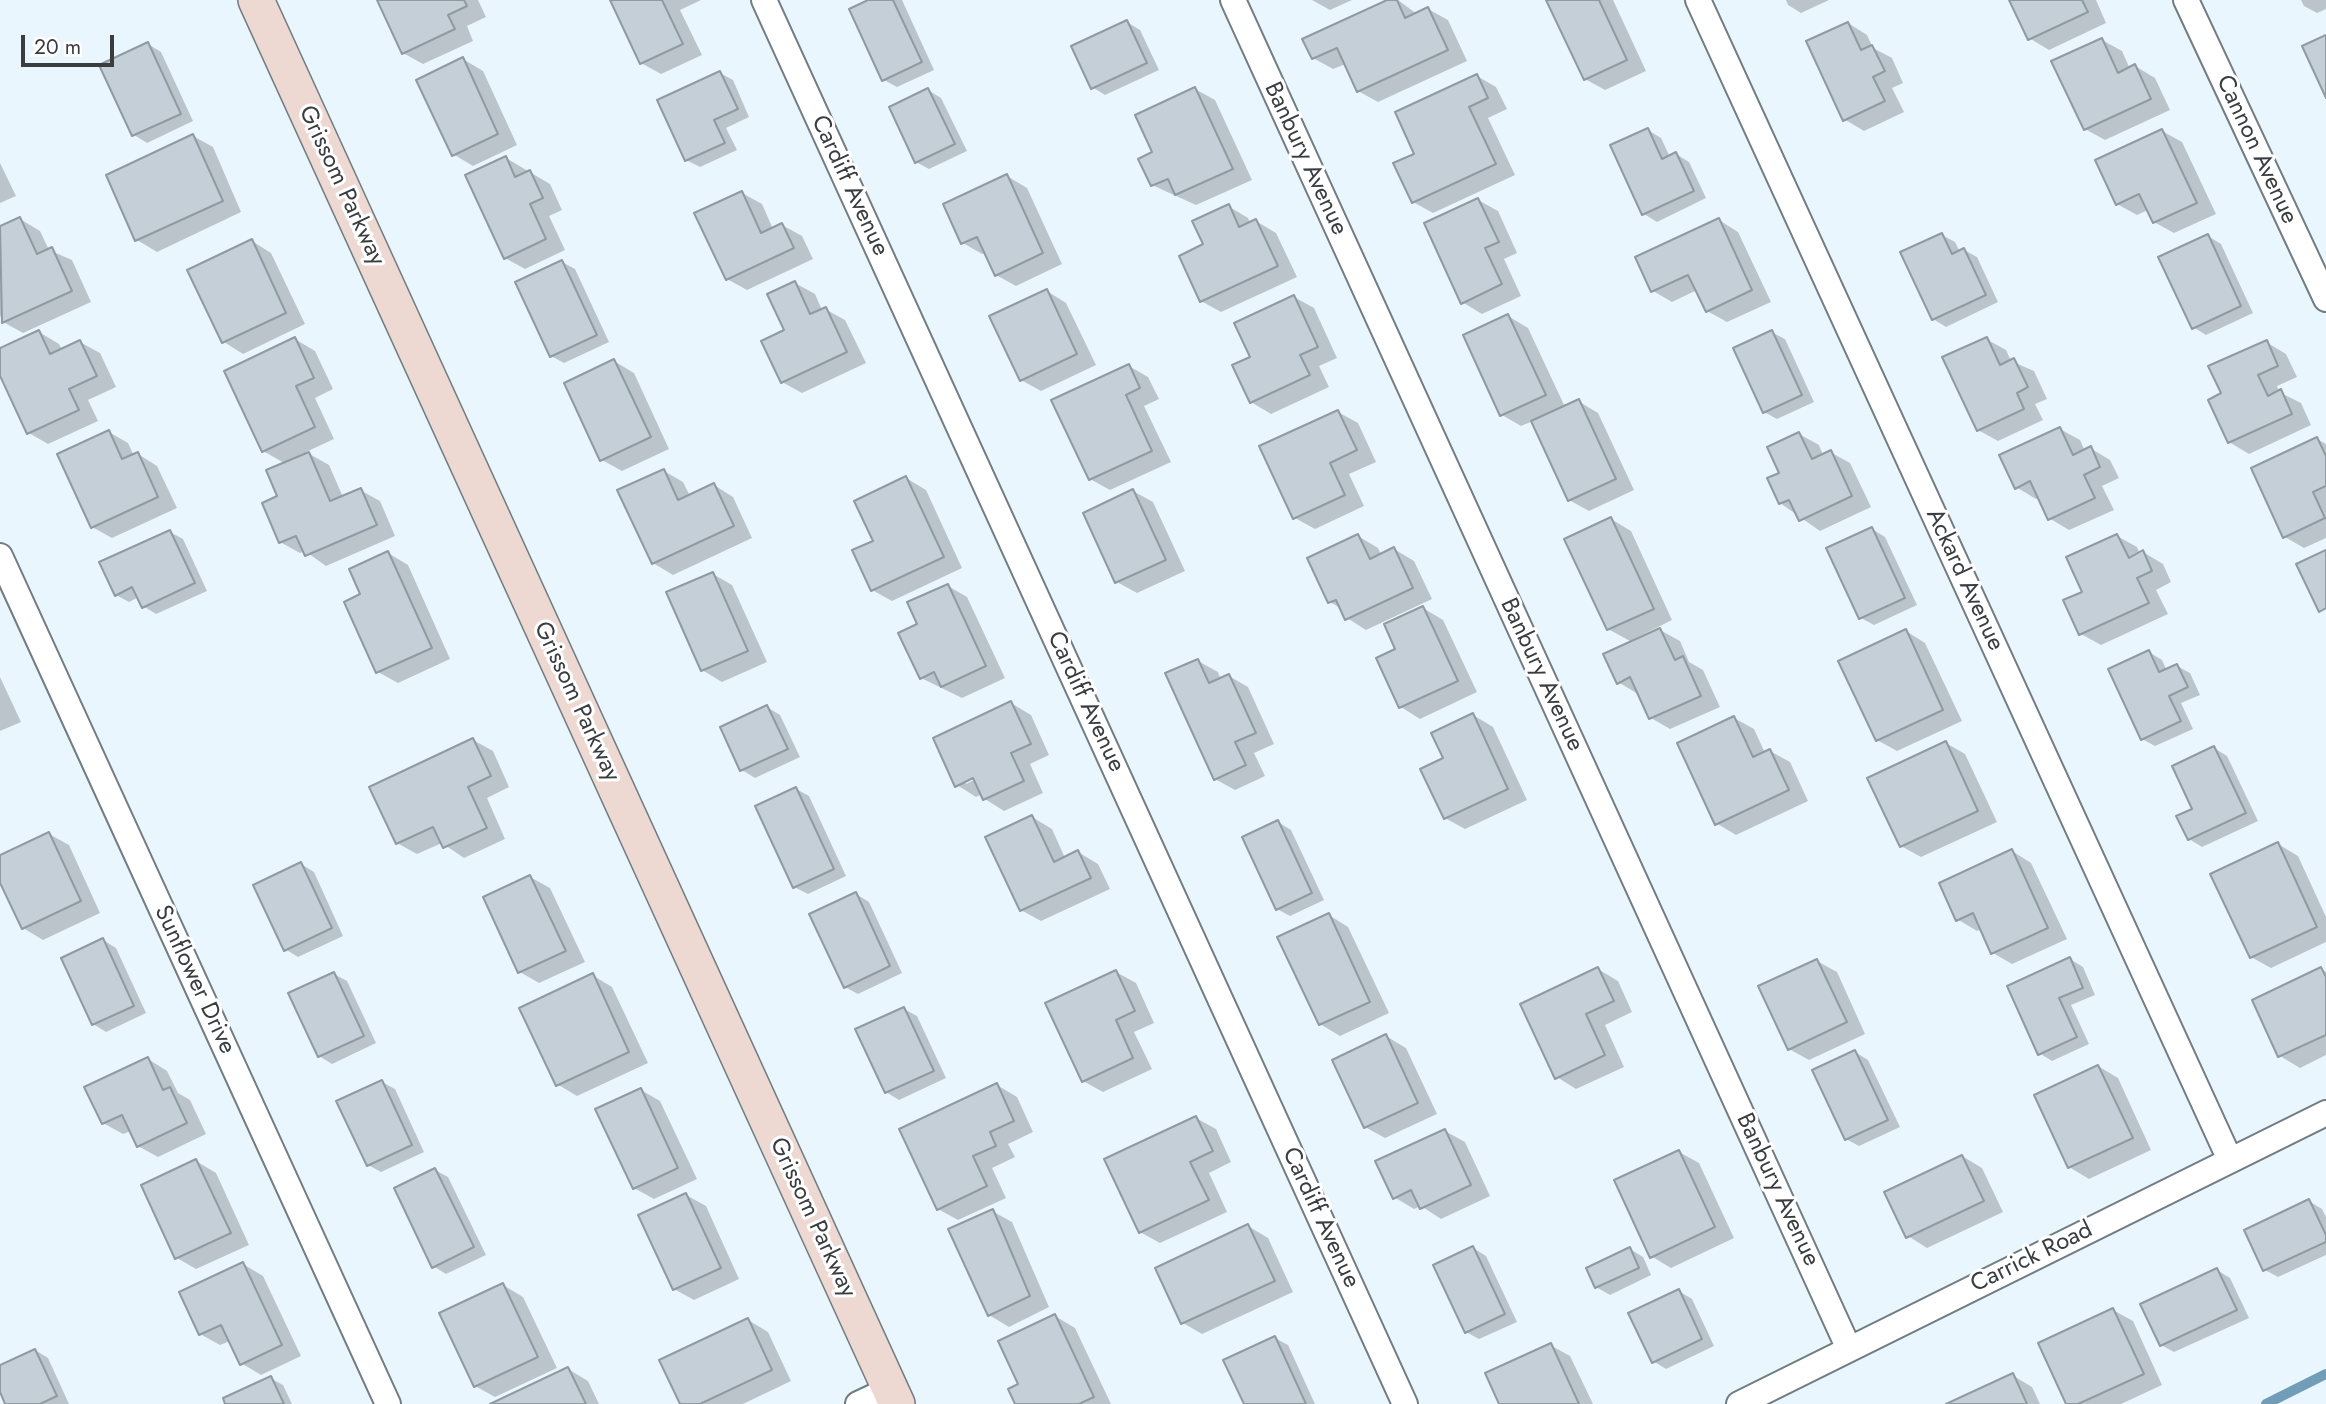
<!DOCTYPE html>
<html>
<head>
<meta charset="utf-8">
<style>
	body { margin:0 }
	#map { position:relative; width:2326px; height:1404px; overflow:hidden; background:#eaf6fd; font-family:Jost,sans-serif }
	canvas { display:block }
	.scale { position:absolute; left:21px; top:35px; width:93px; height:32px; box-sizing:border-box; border:4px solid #393d40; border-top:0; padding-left:9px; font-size:21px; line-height:24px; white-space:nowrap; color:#393d40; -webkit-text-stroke:5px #fff; paint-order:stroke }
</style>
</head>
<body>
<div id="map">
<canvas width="2326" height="1404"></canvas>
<div class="scale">20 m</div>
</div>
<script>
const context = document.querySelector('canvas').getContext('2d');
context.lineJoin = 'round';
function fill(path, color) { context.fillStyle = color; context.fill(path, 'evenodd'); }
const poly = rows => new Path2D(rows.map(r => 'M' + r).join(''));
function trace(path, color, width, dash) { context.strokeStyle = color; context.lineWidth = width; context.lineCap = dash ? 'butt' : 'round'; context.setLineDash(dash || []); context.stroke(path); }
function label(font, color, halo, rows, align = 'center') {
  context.font = font + ' Jost,sans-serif'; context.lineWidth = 6; context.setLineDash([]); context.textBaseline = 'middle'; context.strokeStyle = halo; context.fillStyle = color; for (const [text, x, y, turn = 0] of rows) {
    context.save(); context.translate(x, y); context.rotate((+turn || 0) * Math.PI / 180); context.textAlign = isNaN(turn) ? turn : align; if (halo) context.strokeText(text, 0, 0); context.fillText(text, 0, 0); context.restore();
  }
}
const shadow = poly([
	[379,0,478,0,486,17,467,26,473,41,423,64,403,53],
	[612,0,701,0,680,10,702,55,661,74,641,63],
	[872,0,902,0,934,70,897,87,884,80],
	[1312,0,1352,0,1330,10],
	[1391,0,1398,0,1417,14,1428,9,1448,20,1467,61,1378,102,1358,91,1346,64,1333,69,1313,58],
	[1548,0,1613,0,1646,71,1605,90,1585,79],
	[1786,0,1829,0,1801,13,1788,5],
	[2011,0,2096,0,2106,23,2049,50,2029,38],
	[2301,0,2326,0,2326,9,2317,13,2304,6],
	[1127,22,1140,30,1159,70,1105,95,1092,87],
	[1848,23,1867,35,1873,48,1892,58,1903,83,1892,88,1904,112,1864,131,1844,119],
	[2102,40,2122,51,2130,69,2135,66,2155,78,2170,110,2105,140,2085,129],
	[148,44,161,52,193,121,147,143,134,135],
	[463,59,483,71,517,145,473,166,453,154],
	[720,73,733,80,749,117,726,128,737,150,700,167,686,160],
	[1477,76,1496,87,1507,109,1488,118,1515,175,1433,213,1413,202,1417,154],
	[1195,89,1215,100,1252,180,1196,205,1152,185],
	[928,90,941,98,967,151,929,169,916,162],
	[1648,130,1661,138,1670,157,1676,154,1689,162,1706,198,1657,222,1644,214],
	[2162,131,2182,142,2216,214,2174,233,2154,222,2148,210,2137,215,2117,204],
	[193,136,213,147,241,212,157,252,137,240,108,176],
	[506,158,550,184,562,210,549,216,565,250,525,269,505,258],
	[0,163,16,196,0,203],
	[1007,176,1027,188,1062,264,1016,286,996,275,986,253,982,254,963,243],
	[742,193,762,204,773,229,782,225,802,236,813,259,747,290,727,279],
	[1478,200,1498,211,1517,253,1504,259,1521,296,1482,314,1462,302],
	[1228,206,1248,218,1251,224,1256,221,1276,233,1297,277,1221,312,1201,301,1205,245],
	[20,219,40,231,49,250,72,260,91,302,23,333,3,322,0,315,0,228],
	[1719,220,1738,232,1771,302,1727,322,1707,311,1697,290,1672,302,1653,291],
	[1942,235,1955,242,1960,252,1964,250,1977,257,1998,302,1946,327,1933,319],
	[2208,236,2221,244,2253,313,2206,335,2193,327],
	[252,241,271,253,305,324,243,354,224,342],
	[562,262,575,269,609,342,564,363,551,356],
	[795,283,815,294,822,310,825,309,845,320,866,363,802,393,782,382],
	[1047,291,1066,303,1096,365,1041,391,1021,380],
	[1294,297,1314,308,1337,358,1319,366,1329,387,1271,414,1251,402,1252,358],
	[1508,316,1528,328,1565,407,1578,401,1598,413,1634,490,1589,511,1569,500,1533,421,1521,426,1502,415],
	[39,332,59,344,62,350,80,342,100,353,116,387,88,400,98,421,48,444,29,433,0,372,0,350],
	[1771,332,1785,339,1814,402,1777,419,1764,412],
	[295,339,315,351,333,389,315,398,334,439,306,452,329,465,343,497,360,490,380,501,395,536,326,566,305,551,300,553,280,542,280,497,286,464,263,451],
	[1986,339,2006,350,2011,361,2034,371,2047,399,2035,404,2043,420,1998,441,1978,430],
	[2266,342,2286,354,2297,377,2277,386,2279,392,2301,403,2311,425,2249,454,2229,442,2223,394],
	[614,361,634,373,669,449,622,471,602,460],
	[1129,366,1148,377,1159,399,1144,406,1171,462,1110,490,1090,479],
	[1338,412,1358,423,1376,462,1349,474,1364,506,1315,529,1295,518],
	[2060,429,2080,440,2085,451,2090,448,2110,460,2119,478,2102,486,2114,510,2069,530,2049,518,2039,497,2036,499,2016,487],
	[109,432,128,443,134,456,138,454,157,466,177,508,112,538,92,527],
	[1799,434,1819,445,1823,455,1830,452,1850,463,1871,507,1820,531,1780,503,1781,473],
	[2317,439,2326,444,2326,538,2304,548,2285,537],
	[664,471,683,482,690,496,714,485,733,497,752,538,673,575,653,563],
	[906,478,926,490,962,568,892,601,872,590,875,541],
	[1133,491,1153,502,1185,571,1137,593,1117,582],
	[1611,519,1631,531,1672,620,1630,641,1608,629],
	[1872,529,1885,537,1917,605,1874,625,1861,618],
	[170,532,183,539,207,591,156,614,143,606,139,597,129,602,116,595],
	[1358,536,1378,548,1381,555,1394,549,1414,561,1432,599,1366,630,1347,618,1342,609,1330,602],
	[2117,536,2137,547,2140,554,2143,552,2163,564,2171,582,2156,590,2168,614,2101,645,2081,634,2085,593],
	[388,553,408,565,450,659,398,683,378,672,363,595],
	[713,574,732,585,767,662,722,682,702,670],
	[948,586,967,597,1005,678,962,698,921,678,920,625],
	[1423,608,1443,620,1477,692,1420,719,1401,707,1398,649],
	[1660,630,1680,641,1689,662,1703,670,1720,707,1670,729,1651,718,1638,694,1618,682],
	[1906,631,1925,643,1962,721,1897,751,1877,740],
	[2149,652,2162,660,2167,671,2177,666,2190,673,2200,695,2181,703,2193,729,2155,746,2142,739],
	[1198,661,1218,672,1221,680,1229,676,1248,687,1274,744,1254,753,1265,776,1235,790,1215,779],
	[0,677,21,722,0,731],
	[1011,703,1031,715,1049,755,1030,764,1043,793,1004,811,985,799,982,794,976,797,957,785],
	[980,773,982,776,966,784,966,780],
	[767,707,780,715,800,757,755,778,742,770],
	[1473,715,1493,727,1527,800,1465,829,1445,818,1445,759],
	[1734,718,1754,729,1765,753,1770,751,1790,762,1808,801,1736,835,1716,823],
	[473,740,493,751,509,787,487,798,505,839,464,858,442,843,417,854,397,843],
	[1946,743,1965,754,1997,822,1921,857,1901,846],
	[2214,748,2227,756,2258,821,2202,847,2189,839,2195,810],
	[796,789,809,796,846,876,808,894,794,887],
	[1032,817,1052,829,1065,858,1078,852,1098,864,1110,889,1041,921,1021,910],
	[1278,822,1291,830,1324,900,1290,916,1277,909],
	[49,834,69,845,100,913,43,940,23,928,0,879,0,857],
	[2278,844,2298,856,2326,917,2326,942,2271,968,2251,957],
	[2012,851,2031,863,2067,939,2012,964,1993,953,1982,929,1977,931,1957,919],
	[301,864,314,872,343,936,298,957,285,949],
	[530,877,550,888,585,962,539,983,520,972],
	[856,894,869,902,902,973,858,994,845,987],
	[1329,915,1348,927,1389,1013,1340,1036,1320,1024],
	[103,940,116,948,146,1013,106,1032,93,1024],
	[2070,959,2083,967,2095,995,2071,1005,2089,1044,2052,1061,2039,1053],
	[1817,961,1837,972,1865,1034,1809,1060,1789,1049],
	[1598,969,1618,981,1632,1012,1605,1025,1624,1067,1576,1089,1557,1077],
	[2321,969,2326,972,2326,1055,2300,1068,2280,1056],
	[1116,972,1136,983,1154,1023,1134,1032,1152,1069,1103,1092,1083,1081],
	[334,974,347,981,376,1043,332,1064,319,1056],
	[592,975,612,987,648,1063,577,1096,557,1084],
	[904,1009,917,1016,946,1078,899,1100,886,1092],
	[1386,1036,1406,1048,1437,1114,1385,1138,1365,1127],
	[1855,1052,1868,1060,1900,1127,1859,1146,1846,1139],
	[148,1059,167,1071,178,1093,190,1100,206,1134,158,1157,138,1146,131,1131,123,1134,103,1123],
	[2098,1066,2118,1078,2151,1150,2089,1179,2069,1167],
	[382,1082,395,1089,424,1152,381,1172,368,1165],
	[997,1085,1017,1097,1033,1132,1008,1144,1015,1157,992,1168,1006,1198,958,1220,938,1209],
	[641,1090,660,1101,697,1179,654,1199,634,1188],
	[1196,1118,1216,1129,1231,1162,1209,1173,1227,1212,1160,1243,1140,1232],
	[1445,1131,1465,1142,1490,1196,1441,1219,1421,1206,1414,1209,1394,1197],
	[1679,1152,1699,1163,1734,1238,1671,1268,1651,1256],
	[1962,1156,1982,1168,2003,1212,1927,1248,1908,1236],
	[196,1161,216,1173,249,1245,196,1269,177,1258],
	[435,1170,448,1177,486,1255,446,1274,433,1266],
	[686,1195,706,1206,739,1279,694,1300,674,1289],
	[2309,1201,2322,1209,2326,1217,2326,1255,2278,1277,2265,1270],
	[992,1211,1012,1222,1049,1307,1009,1327,989,1315],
	[1248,1226,1268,1238,1293,1292,1202,1334,1183,1323],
	[1473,1248,1486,1256,1517,1322,1479,1339,1466,1332],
	[1630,1249,1643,1257,1651,1275,1610,1295,1596,1287],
	[243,1264,263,1276,301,1356,261,1375,241,1363,230,1341,220,1345,200,1334],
	[2217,1270,2230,1278,2249,1318,2174,1352,2161,1345],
	[503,1285,523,1297,557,1368,495,1397,475,1386],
	[1679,1291,1692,1299,1714,1346,1666,1369,1653,1361],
	[2113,1310,2133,1321,2162,1385,2121,1404,2068,1404],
	[1055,1316,1075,1328,1111,1404,1017,1404,1020,1385],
	[748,1320,768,1332,791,1381,743,1404,682,1404],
	[1275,1338,1288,1345,1315,1404,1246,1404],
	[1550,1345,1570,1356,1593,1404,1501,1404],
	[35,1350,48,1358,69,1404,7,1404,0,1388,0,1367],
	[568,1369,588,1381,599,1404,494,1404],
	[2012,1375,2032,1387,2040,1404,1950,1404],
	[270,1378,283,1385,292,1404,227,1404]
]);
const stream = poly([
	[2266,1404,2326,1374]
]);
const building = poly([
	[377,0,464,0,467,6,448,15,455,29,402,54,377,0],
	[610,0,662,0,683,44,640,64,610,0],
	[868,0,893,0,922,62,882,81,849,9,868,0],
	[1387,0,1397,0,1405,18,1428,7,1448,50,1357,92,1337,48,1312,59,1302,39,1387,0],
	[1546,0,1599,0,1627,60,1584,80,1546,0],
	[2009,0,2082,0,2088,12,2028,40,2009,0],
	[1127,20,1147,63,1091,89,1071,46,1127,20],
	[1848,22,1861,50,1872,45,1885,71,1873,77,1885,101,1843,121,1806,41,1848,22],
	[2326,35,2326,98,2302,46,2326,35],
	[2102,38,2118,73,2135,64,2151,99,2084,130,2051,61,2102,38],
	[148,42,181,114,132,136,99,65,148,42],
	[463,57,498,134,452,156,416,80,463,57],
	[720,71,738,109,714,120,725,143,685,161,657,100,720,71],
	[1477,74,1488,98,1469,107,1496,164,1412,203,1393,163,1414,154,1395,112,1477,74],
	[1195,87,1233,169,1175,195,1168,179,1151,186,1138,159,1152,152,1135,115,1195,87],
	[928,88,955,144,915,163,889,107,928,88],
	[1648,128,1662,159,1676,152,1694,191,1642,215,1610,145,1648,128],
	[2162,129,2197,203,2153,223,2139,194,2116,205,2095,160,2162,129],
	[193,134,223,201,135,241,106,175,193,134],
	[506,156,515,177,530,170,543,198,530,204,546,239,504,259,465,175,506,156],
	[1007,174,1043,253,995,276,977,237,961,244,943,204,1007,174],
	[742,191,761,233,782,223,794,248,726,280,694,213,742,191],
	[1478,198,1499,242,1485,248,1502,284,1461,304,1424,223,1478,198],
	[1229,204,1239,227,1256,219,1278,266,1200,302,1179,256,1203,244,1192,221,1229,204],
	[20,217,37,254,52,247,72,291,2,323,0,226,20,217],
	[1719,218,1752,290,1706,312,1688,275,1651,292,1635,257,1719,218],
	[1942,233,1952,254,1964,248,1986,295,1932,320,1900,252,1942,233],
	[2208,234,2241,306,2192,329,2158,257,2208,234],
	[252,239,286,313,222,343,187,270,252,239],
	[562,260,597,335,550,357,515,282,562,260],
	[795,281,810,314,826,307,847,352,781,383,761,341,784,330,767,294,795,281],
	[1047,289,1077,354,1020,381,989,316,1047,289],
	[1294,295,1318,347,1300,355,1310,375,1250,403,1232,365,1250,357,1234,323,1294,295],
	[1508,314,1546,395,1500,416,1463,335,1508,314],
	[39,330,50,354,80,340,97,376,69,389,79,410,27,434,0,376,0,348,39,330],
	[1772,330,1802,395,1763,413,1733,348,1772,330],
	[295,337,314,378,296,386,315,427,262,452,224,371,295,337],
	[1987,337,2000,365,2014,358,2028,387,2017,393,2024,409,1977,431,1942,357,1987,337],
	[2267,340,2278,366,2258,375,2268,396,2281,389,2292,414,2228,443,2208,400,2221,393,2208,366,2267,340],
	[614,359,651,437,600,461,564,383,614,359],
	[1129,364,1140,388,1126,395,1152,451,1089,480,1051,400,1129,364],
	[1579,399,1616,479,1568,501,1531,421,1579,399],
	[1338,410,1357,450,1330,463,1345,495,1293,519,1259,446,1338,410],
	[2060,427,2073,455,2091,446,2100,467,2084,475,2095,498,2048,520,2030,481,2015,489,1999,455,2060,427],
	[109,430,122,459,138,452,158,497,91,528,57,454,109,430],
	[1799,432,1812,459,1831,450,1852,496,1799,521,1789,500,1779,504,1767,478,1779,473,1767,447,1799,432],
	[2317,437,2326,456,2326,486,2313,492,2325,518,2283,538,2251,468,2317,437],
	[309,452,330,501,361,488,377,525,305,556,296,536,279,543,262,503,277,496,266,470,309,452],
	[664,469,678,500,714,483,734,526,652,564,617,490,664,469],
	[906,476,944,557,871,591,852,550,873,541,854,501,906,476],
	[1133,489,1166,560,1115,583,1083,513,1133,489],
	[1611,517,1654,609,1607,630,1564,539,1611,517],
	[1872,527,1905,598,1859,619,1826,548,1872,527],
	[170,530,195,583,142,608,132,587,115,596,99,562,170,530],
	[1358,534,1370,559,1394,547,1413,588,1345,620,1336,600,1328,603,1307,558,1358,534],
	[2117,534,2129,558,2143,550,2152,571,2137,578,2149,603,2079,635,2063,600,2082,592,2066,557,2117,534],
	[2326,550,2326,608,2319,612,2296,564,2326,550],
	[388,551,432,648,376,673,344,602,360,594,349,569,388,551],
	[713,572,748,651,701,671,666,592,713,572],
	[948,584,986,666,941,687,934,672,920,679,898,633,917,624,907,602,948,584],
	[1423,606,1458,681,1399,708,1376,658,1395,649,1384,624,1423,606],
	[1660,628,1675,660,1683,656,1701,696,1649,719,1630,677,1617,684,1603,654,1660,628],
	[1906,629,1943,710,1876,741,1838,661,1906,629],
	[2149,650,2159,672,2177,664,2188,687,2169,696,2181,721,2141,740,2108,669,2149,650],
	[1198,659,1209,683,1229,674,1256,733,1235,742,1246,765,1214,780,1165,673,1198,659],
	[1011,701,1031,744,1011,753,1024,781,983,800,973,778,955,787,933,738,1011,701],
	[767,705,788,749,740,771,720,727,767,705],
	[1473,713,1508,789,1444,819,1420,769,1443,758,1431,733,1473,713],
	[1734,716,1753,757,1770,749,1789,790,1715,825,1677,743,1734,716],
	[473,738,491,776,468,787,487,828,443,848,433,827,396,844,369,787,473,738],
	[1946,741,1978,811,1900,847,1867,778,1946,741],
	[2214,746,2246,813,2188,840,2176,816,2192,809,2172,766,2214,746],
	[796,787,834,869,793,888,755,806,796,787],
	[1032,815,1054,862,1078,850,1091,878,1020,911,985,837,1032,815],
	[1278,820,1312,893,1276,910,1242,837,1278,820],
	[49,832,81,901,22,929,0,883,0,855,49,832],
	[2278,842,2317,927,2250,958,2210,874,2278,842],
	[2012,849,2048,928,1991,954,1973,913,1956,921,1939,883,2012,849],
	[301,862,332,928,284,951,253,885,301,862],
	[530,875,566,951,518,973,483,897,530,875],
	[856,892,890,966,844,988,809,914,856,892],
	[1329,913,1370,1002,1319,1025,1277,937,1329,913],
	[103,938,134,1006,92,1025,61,958,103,938],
	[2070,957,2083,988,2059,998,2077,1037,2038,1055,2007,986,2070,957],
	[1817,959,1847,1022,1788,1050,1758,986,1817,959],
	[1598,967,1614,1001,1586,1014,1605,1055,1555,1079,1520,1004,1598,967],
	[2321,967,2326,977,2326,1035,2278,1057,2252,1000,2321,967],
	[1116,970,1135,1011,1116,1020,1133,1058,1082,1082,1045,1003,1116,970],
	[334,972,364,1036,318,1057,288,993,334,972],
	[593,973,629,1052,556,1086,519,1008,593,973],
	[904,1007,934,1071,885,1093,855,1029,904,1007],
	[1386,1034,1418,1103,1364,1128,1332,1060,1386,1034],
	[1855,1050,1888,1120,1845,1140,1812,1070,1855,1050],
	[148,1057,163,1090,170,1087,187,1123,137,1147,122,1115,102,1124,84,1087,148,1057],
	[2098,1065,2133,1138,2068,1168,2034,1095,2098,1065],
	[382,1080,412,1145,367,1166,336,1101,382,1080],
	[997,1083,1014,1121,990,1132,996,1146,973,1156,987,1186,937,1210,899,1129,997,1083],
	[641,1088,678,1168,633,1189,595,1109,641,1088],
	[1196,1116,1213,1151,1190,1162,1209,1200,1139,1233,1104,1159,1196,1116],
	[1445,1129,1471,1185,1420,1209,1411,1190,1393,1199,1375,1161,1445,1129],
	[1679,1150,1715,1227,1650,1258,1614,1180,1679,1150],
	[1962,1155,1984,1201,1906,1238,1884,1192,1962,1155],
	[196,1159,231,1233,175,1259,141,1185,196,1159],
	[435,1168,474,1247,432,1268,394,1188,435,1168],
	[686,1193,721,1268,673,1290,638,1215,686,1193],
	[2309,1199,2326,1235,2326,1242,2263,1271,2244,1230,2309,1199],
	[993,1209,1030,1296,988,1316,948,1229,993,1209],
	[1248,1224,1275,1281,1181,1324,1155,1268,1248,1224],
	[1473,1246,1505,1314,1465,1333,1433,1265,1473,1246],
	[1630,1247,1639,1268,1595,1288,1586,1268,1630,1247],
	[243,1262,282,1345,240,1365,221,1325,199,1335,179,1292,243,1262],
	[2217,1268,2237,1310,2160,1346,2140,1304,2217,1268],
	[503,1283,538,1357,474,1387,439,1313,503,1283],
	[1679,1289,1702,1339,1652,1363,1628,1313,1679,1289],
	[2113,1308,2144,1374,2078,1404,2066,1404,2038,1343,2113,1308],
	[1055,1314,1094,1397,1079,1404,1015,1404,1008,1389,1018,1384,998,1341,1055,1314],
	[748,1318,772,1370,700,1404,680,1404,659,1360,748,1318],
	[1275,1336,1306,1404,1244,1404,1223,1360,1275,1336],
	[1551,1343,1579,1404,1499,1404,1485,1373,1551,1343],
	[35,1349,57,1396,40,1404,5,1404,0,1392,0,1365,35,1349],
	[568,1367,586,1404,490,1404,568,1367],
	[2013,1373,2027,1404,1946,1404,2013,1373],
	[271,1376,284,1404,225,1404,223,1398,271,1376]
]);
const minor = poly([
	[764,0,1405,1404],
	[1233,0,1849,1349],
	[1698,0,2230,1160],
	[2186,0,2326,299],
	[0,556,388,1404],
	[858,1404,890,1389],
	[1739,1404,2326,1113]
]);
const secondary = poly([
	[256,0,897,1404]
]);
const streetNames = [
	["Cannon Avenue",2256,150,65],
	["Banbury Avenue",1305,159,65],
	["Grissom Parkway",341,186,65],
	["Cardiff Avenue",849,186,65],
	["Ackard Avenue",1964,580,65],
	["Banbury Avenue",1541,675,65],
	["Grissom Parkway",576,702,65],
	["Cardiff Avenue",1085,702,65],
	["Sunflower Drive",194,980,65],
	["Banbury Avenue",1777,1190,65],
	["Grissom Parkway",812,1218,65],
	["Cardiff Avenue",1320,1218,65],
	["Carrick Road",2032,1258,-26]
];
fill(shadow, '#0003');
trace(stream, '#729db8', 10);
fill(building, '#c4cfd7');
trace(building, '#8f9aa1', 2);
trace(minor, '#727d83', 28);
trace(secondary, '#727d83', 38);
trace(minor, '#fff', 24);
trace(secondary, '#eed9d2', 35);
label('24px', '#393d40', '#fff', streetNames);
</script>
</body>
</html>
